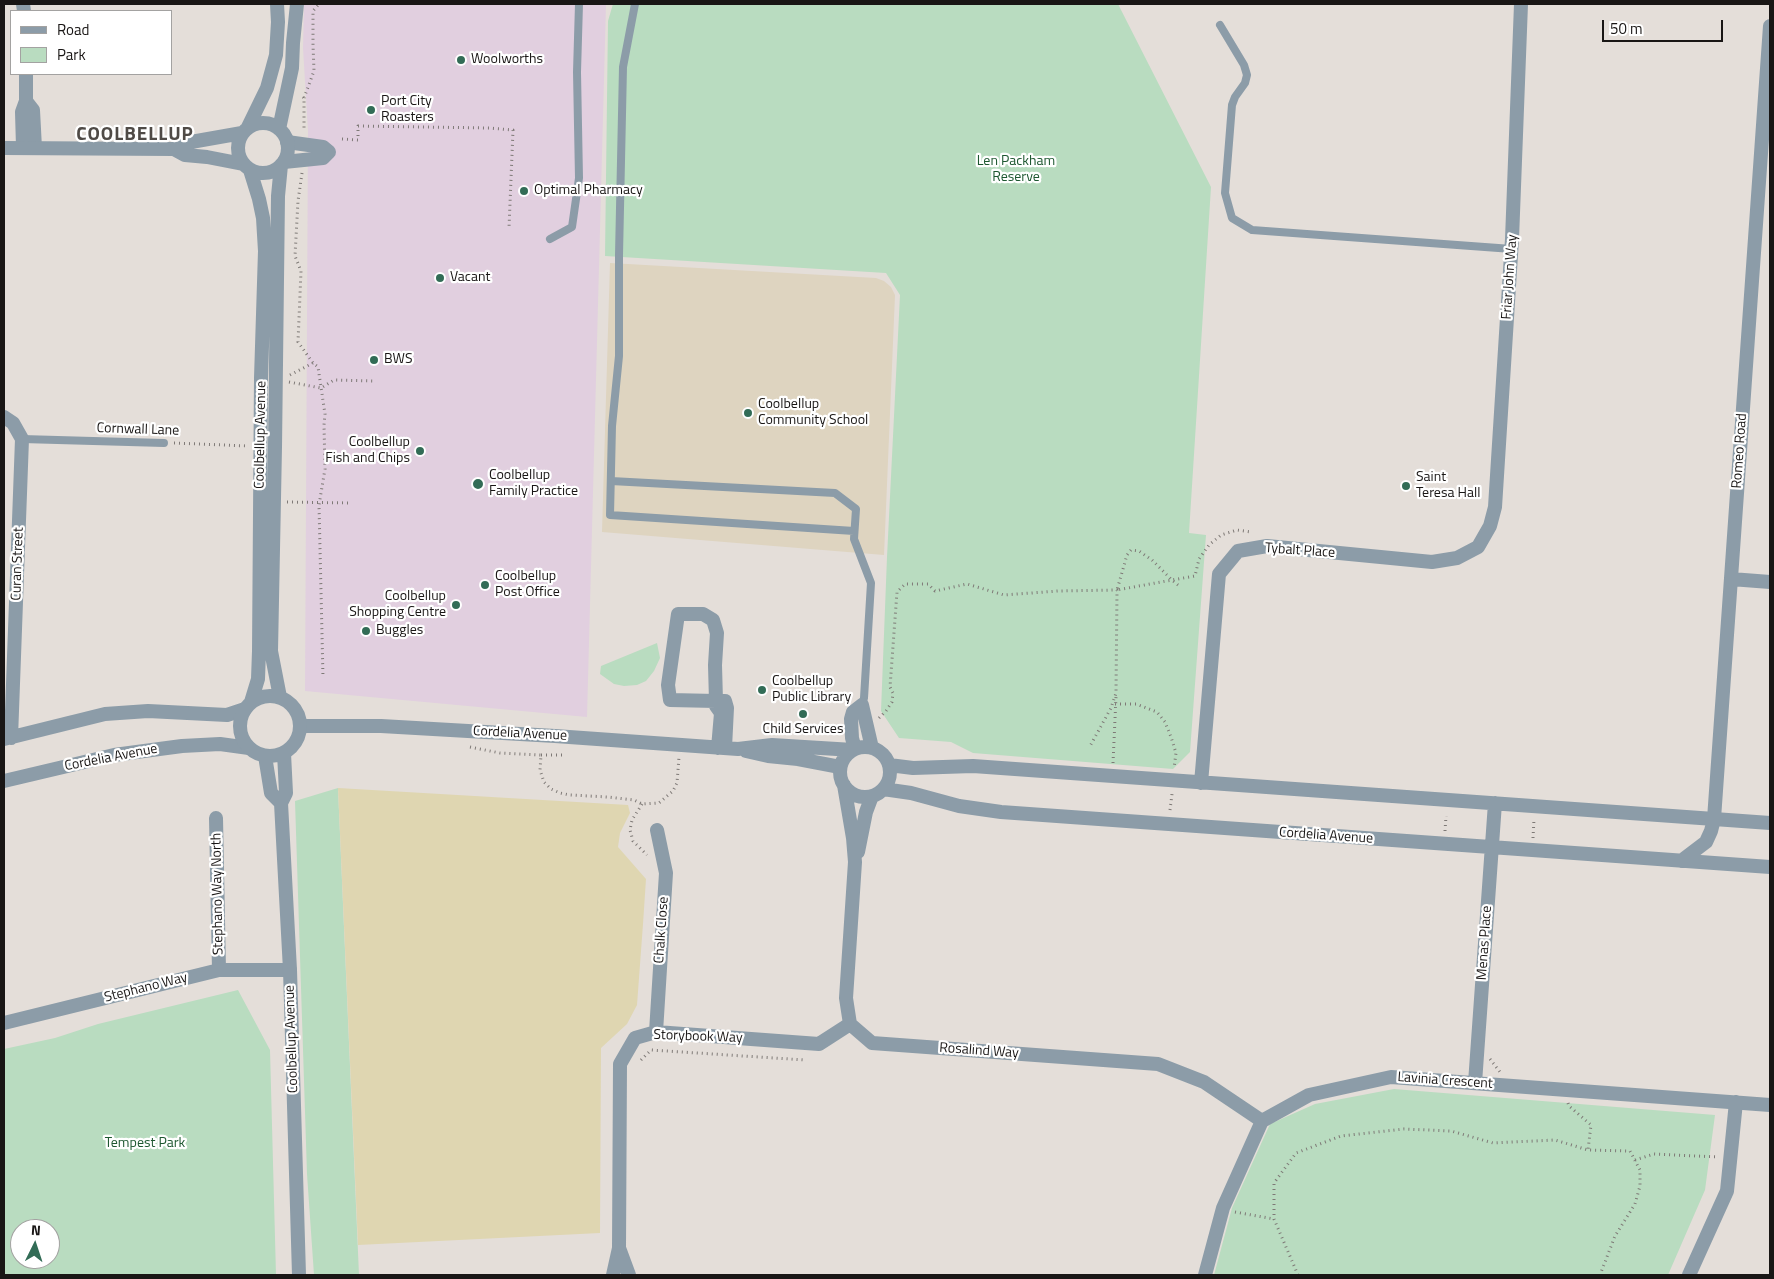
<!DOCTYPE html>
<html>
<head>
<meta charset="utf-8">
<style>
	body { margin:0 }
	#map { position:relative; width:1774px; height:1279px; overflow:hidden; background:#e4ded9; font-family:"Titillium Web",sans-serif }
	canvas { display:block }
	.frame { position:absolute; inset:0; border:5px solid #191615; pointer-events:none }
	.legend { position:absolute; left:10px; top:10px; width:162px; height:65px; box-sizing:border-box; background:#fff; border:1px solid #a3a2a1; margin:0; padding:6px 9px; list-style:none; font-size:15px; color:#191615 }
	.legend li { display:flex; align-items:center; gap:10px; height:25px }
	.legend b { width:25px; border:1px solid #a3a2a1 }
	.north { position:absolute; left:10px; top:1219px; width:50px; height:50px; box-sizing:border-box; background:#fff; border:1px solid #a3a2a1; border-radius:50%; rotate:4deg; font-size:14px; font-weight:700; line-height:20px; text-align:center; color:#191615 }
	.north::after { content:''; display:block; margin:auto; width:18px; height:22px; background:#326c56; clip-path:polygon(50% 0,100% 100%,50% 72%,0 100%) }
	.scale { position:absolute; left:1602px; top:20px; width:121px; height:22px; box-sizing:border-box; border:2px solid #191615; border-top:0; padding-left:6px; font-size:15px; line-height:18px; white-space:nowrap; color:#191615; -webkit-text-stroke:4px #fff; paint-order:stroke }
</style>
</head>
<body>
<div id="map">
<canvas width="1774" height="1279"></canvas>
<div class="frame"></div>
<ul class="legend">
<li><b style="height:6px;background:#8c9ca8"></b>Road</li>
<li><b style="height:14px;background:#b9dcc0"></b>Park</li>
</ul>
<div class="north">N</div>
<div class="scale">50 m</div>
</div>
<script>
const context = document.querySelector('canvas').getContext('2d');
context.lineJoin = 'round';
function fill(path, color) { context.fillStyle = color; context.fill(path, 'evenodd'); }
const poly = rows => new Path2D(rows.map(r => 'M' + r).join(''));
function trace(path, color, width, dash) { context.strokeStyle = color; context.lineWidth = width; context.lineCap = dash ? 'butt' : 'round'; context.setLineDash(dash || []); context.stroke(path); }
function label(font, color, halo, rows, align = 'center') {
  context.font = font + ' "Titillium Web",sans-serif'; context.lineWidth = 4.5; context.setLineDash([]); context.textBaseline = 'middle'; context.strokeStyle = halo; context.fillStyle = color; for (const [text, x, y, turn = 0] of rows) {
    context.save(); context.translate(x, y); context.rotate((+turn || 0) * Math.PI / 180); context.textAlign = isNaN(turn) ? turn : align; if (halo) context.strokeText(text, 0, 0); context.fillText(text, 0, 0); context.restore();
  }
}
const commercial = poly([
	[304,4,606,4,587,717,305,691,308,131,303,48]
]);
const education = poly([
	[610,263,876,278,884,281,891,287,895,295,884,555,602,532]
]);
const green = poly([
	[613,4,1118,4,1211,187,1189,533,1206,535,1190,752,1173,769,973,753,951,742,899,738,881,711,887,557,900,295,886,273,605,256,608,21],
	[657,643,660,658,654,671,646,681,637,685,624,686,614,684,600,674,601,666],
	[338,788,359,1275,314,1275,307,1174,295,801],
	[238,990,270,1050,276,1275,4,1275,4,1049,55,1038,98,1024],
	[20,1229,50,1229,50,1259,20,1259],
	[1394,1089,1715,1115,1705,1190,1668,1275,1214,1275,1232,1208,1270,1124,1315,1104]
]);
const sand = poly([
	[338,788,628,805,630,813,620,833,618,847,646,879,643,924,637,1005,627,1024,601,1048,600,1233,358,1245]
]);
const path = poly([
	[303,97,304,98,304,130],
	[304,98,314,71,313,45,313,11,319,4],
	[342,139,358,140,358,126,489,128,513,130,509,228],
	[302,173,298,201,295,256,301,271,298,342,313,363,318,367,325,414,324,425,325,469,319,505,323,678],
	[290,375,313,363],
	[289,382,321,388,334,380,373,381],
	[174,443,248,446],
	[287,502,351,503],
	[1178,585,1172,580,1152,560,1139,551,1131,550,1127,555,1117,590,1172,580,1195,576,1199,559,1209,545,1221,535,1237,530,1251,532],
	[1115,704,1136,704,1157,712,1165,722,1171,737,1176,753,1174,768],
	[879,718,886,711,892,702,893,693,890,687,897,592,905,584,928,584,935,591,967,584,1004,595,1058,591,1117,590,1116,693,1111,708,1089,748],
	[470,747,500,753,541,755,540,770,544,782,551,789,560,793,570,795,608,797,634,800,642,804,659,803,673,791,677,783,679,757],
	[541,755,564,755],
	[1113,763,1116,697],
	[642,804,632,820,630,830,633,841,647,855],
	[1170,810,1172,794],
	[1445,831,1446,816],
	[1533,838,1534,819],
	[1490,1059,1500,1072],
	[641,1060,651,1050,805,1060],
	[1568,1103,1569,1106,1591,1125,1588,1150],
	[1635,1160,1654,1154,1718,1157],
	[1235,1212,1274,1219],
	[1298,1275,1274,1219,1274,1183,1296,1153,1341,1136,1404,1129,1451,1131,1493,1143,1555,1140,1588,1150,1630,1151,1640,1170,1640,1186,1635,1204,1615,1236,1600,1275]
]);
const service = poly([
	[635,4,623,67,619,255,619,356,612,426,610,515,854,531],
	[1220,25,1244,65,1247,75,1245,83,1235,97,1232,105,1225,193,1232,218,1252,230,1512,249],
	[550,239,572,227,579,178,577,72,579,4],
	[22,439,164,443],
	[611,481,835,493,856,509,854,539,871,583,864,698,862,705]
]);
const minor = poly([
	[23,4,24,11],
	[26,101,33,110,35,148],
	[23,147,22,112,26,101,26,74],
	[284,162,323,158,329,152,323,147,287,142],
	[4,417,13,423,22,439,11,738],
	[1731,579,1770,582],
	[300,726,381,726,555,736,738,749,772,745,853,750],
	[4,739,105,714,148,711,227,715,245,709],
	'840 772a25 25 0 1 1 50 0a25 25 0 1 1-50 0Z',
	[718,748,721,713,716,706,716,701,715,665,717,633,713,620,703,614,678,614,668,685,670,700,716,701,725,701,727,708,725,748],
	[855,749,852,738,851,719,853,712,862,705,872,748],
	[746,751,768,756,798,759,840,767],
	[889,765,913,768,973,766,1770,823],
	[4,781,114,755,182,746,220,744,249,748],
	[1201,783,1219,574,1238,551,1267,546,1432,562,1457,558,1478,547,1490,526,1495,507,1512,239,1521,4],
	[844,785,853,838,855,862,846,998,850,1024,872,1043,1158,1064,1204,1082,1262,1121],
	[883,789,911,793,959,806,1001,812,1770,867],
	[216,818,219,970],
	[858,852,866,812,872,796],
	[1681,861,1706,842,1711,831,1714,819,1770,26],
	[4,1023,219,970,290,970],
	[656,1032,666,873,657,830],
	[1475,1083,1495,803],
	[619,1248,629,1275],
	[613,1275,619,1248,620,1064,635,1038,656,1032,819,1044,850,1024],
	[1205,1275,1223,1208,1262,1121,1309,1095,1391,1077,1770,1105],
	[1689,1275,1727,1191,1736,1102]
]);
const tertiary = poly([
	'238 148a25 25 0 1 1 50 0a25 25 0 1 1-50 0Z',
	[248,127,267,88,276,55,278,22,277,4],
	[279,129,292,68,293,43,297,4],
	[4,148,174,149,185,155,207,157,243,164],
	[174,149,191,142,242,133],
	[250,170,259,199,263,218,265,251,261,378,259,651,258,679,251,702],
	'240 726a30 30 0 1 1 60 0a30 30 0 1 1-60 0Z',
	[280,697,271,651,275,447,278,196,281,165],
	[284,753,286,793,281,803,290,970,299,1275],
	[265,756,271,793,281,803]
]);
const markers = [
	[461,60,5,"#326c56"],
	[371,110,5,"#326c56"],
	[524,191,5,"#326c56"],
	[440,278,5,"#326c56"],
	[374,360,5,"#326c56"],
	[748,413,5,"#326c56"],
	[420,451,5,"#326c56"],
	[478,484,6,"#326c56"],
	[1406,486,5,"#326c56"],
	[485,585,5,"#326c56"],
	[456,605,5,"#326c56"],
	[366,631,5,"#326c56"],
	[762,690,5,"#326c56"],
	[803,714,5,"#326c56"]
];
const poiNames = [
	["Woolworths",471,60],
	["Port City",381,102],
	["Roasters",381,118],
	["Optimal Pharmacy",534,191],
	["Vacant",450,278],
	["BWS",384,360],
	["Coolbellup",758,405],
	["Community School",758,421],
	["Coolbellup",410,443,"right"],
	["Fish and Chips",410,459,"right"],
	["Coolbellup",489,476],
	["Family Practice",489,492],
	["Saint",1416,478],
	["Teresa Hall",1416,494],
	["Coolbellup",495,577],
	["Post Office",495,593],
	["Coolbellup",446,597,"right"],
	["Shopping Centre",446,613,"right"],
	["Buggles",376,631],
	["Coolbellup",772,682],
	["Public Library",772,698],
	["Child Services",803,730,"center"]
];
const parkNames = [
	["Len Packham",1016,162],
	["Reserve",1016,178],
	["Tempest Park",145,1144]
];
const streetNames = [
	["Friar John Way",1510,277,-86],
	["Cornwall Lane",138,430,2],
	["Coolbellup Avenue",261,435,-89],
	["Romeo Road",1740,451,-86],
	["Tybalt Place",1300,551,4],
	["Curan Street",18,564,-88],
	["Cordelia Avenue",520,734,3],
	["Cordelia Avenue",111,758,-11],
	["Cordelia Avenue",1326,836,4],
	["Stephano Way North",218,894,-91],
	["Chalk Close",662,930,-86],
	["Menas Place",1485,943,-86],
	["Stephano Way",146,988,-14],
	["Storybook Way",698,1037,2],
	["Coolbellup Avenue",292,1039,-92],
	["Rosalind Way",979,1051,4],
	["Lavinia Crescent",1445,1081,4]
];
const districtNames = [
	["COOLBELLUP",135,135]
];
fill(commercial, '#e1cfdf');
fill(education, '#ded4c0');
fill(green, '#b9dcc0');
fill(sand, '#dfd6b1');
trace(path, '#7e7976', 3, [1, 4]);
trace(service, '#8c9ca8', 8);
trace(minor, '#8c9ca8', 14);
trace(tertiary, '#8c9ca8', 14);
for (const [x, y, r, color] of markers) { const dot = new Path2D(); dot.arc(x, y, r, 0, 2 * Math.PI); context.fillStyle = color; context.fill(dot); trace(dot, '#fff', 2); }
label('14px', '#191615', '#fff', poiNames, 'left');
label('14px', '#1d5730', '#fff', parkNames);
label('14px', '#191615', '#fff', streetNames);
context.letterSpacing = '1px';
label('bold 19px', '#4f4a46', '#fff', districtNames);
context.letterSpacing = '0px';
</script>
</body>
</html>
